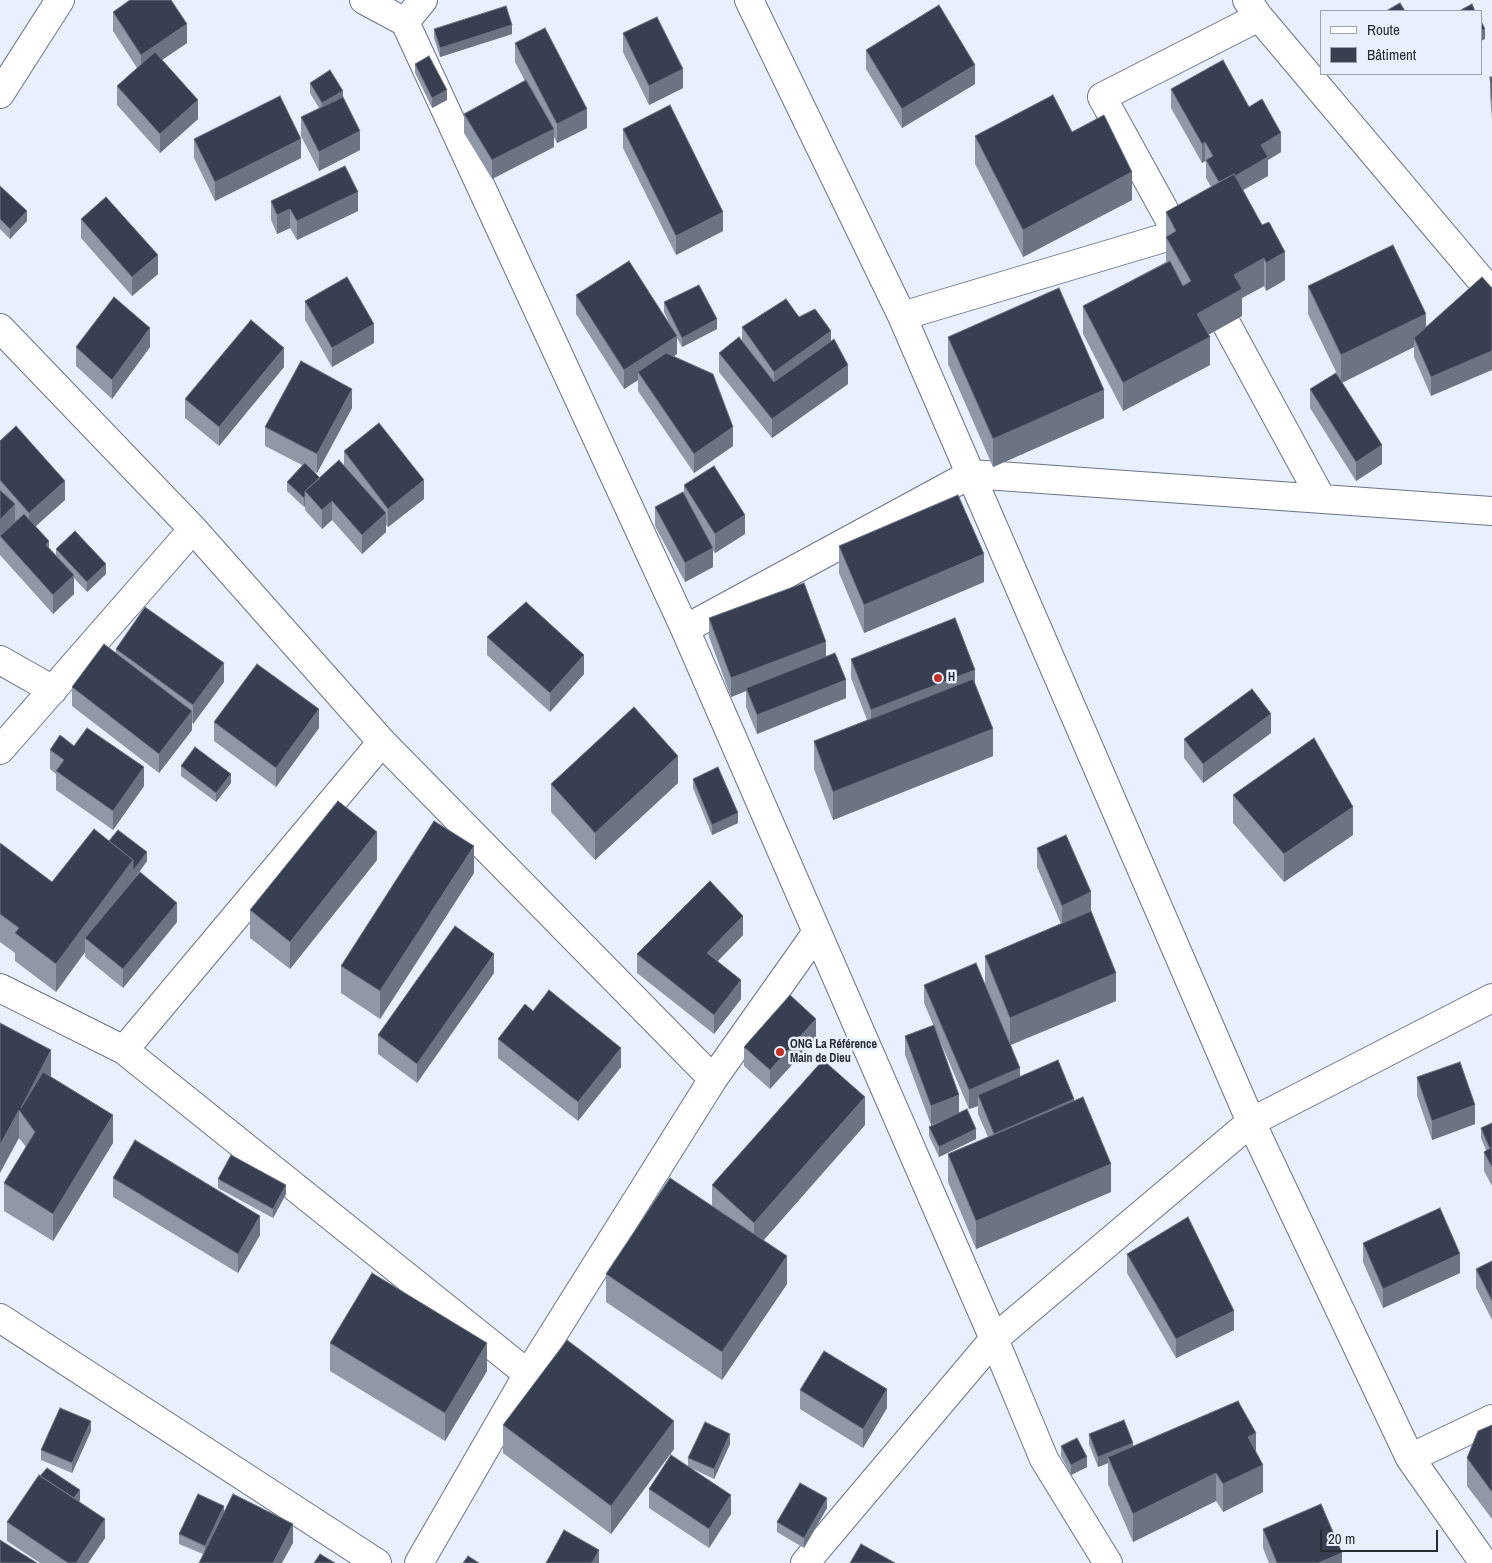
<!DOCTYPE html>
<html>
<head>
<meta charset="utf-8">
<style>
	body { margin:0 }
	#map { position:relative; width:1492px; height:1563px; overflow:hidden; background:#e9effd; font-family:"Archivo Narrow",sans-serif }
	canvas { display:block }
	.legend { position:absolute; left:1320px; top:10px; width:162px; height:65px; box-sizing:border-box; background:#e9effd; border:1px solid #9ba1ad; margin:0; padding:6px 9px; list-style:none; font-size:15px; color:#272b34 }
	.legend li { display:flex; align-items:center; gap:10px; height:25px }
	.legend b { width:25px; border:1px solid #9ba1ad }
	.scale { position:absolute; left:1320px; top:1530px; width:118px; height:22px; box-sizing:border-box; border:2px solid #272b34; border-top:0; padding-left:6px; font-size:15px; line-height:18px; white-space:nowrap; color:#272b34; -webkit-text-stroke:4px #e9effd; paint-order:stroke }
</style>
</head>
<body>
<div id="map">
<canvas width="1492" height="1563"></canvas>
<ul class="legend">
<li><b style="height:6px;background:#fff"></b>Route</li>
<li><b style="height:14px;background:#373f50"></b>Bâtiment</li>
</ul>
<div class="scale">20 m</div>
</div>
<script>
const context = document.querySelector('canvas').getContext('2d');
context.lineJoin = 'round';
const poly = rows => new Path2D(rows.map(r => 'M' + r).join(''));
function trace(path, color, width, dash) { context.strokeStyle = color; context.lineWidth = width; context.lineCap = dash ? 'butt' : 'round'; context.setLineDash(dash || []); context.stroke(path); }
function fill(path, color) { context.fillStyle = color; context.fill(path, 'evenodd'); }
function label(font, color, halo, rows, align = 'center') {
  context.font = font + ' "Archivo Narrow",sans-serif'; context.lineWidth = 5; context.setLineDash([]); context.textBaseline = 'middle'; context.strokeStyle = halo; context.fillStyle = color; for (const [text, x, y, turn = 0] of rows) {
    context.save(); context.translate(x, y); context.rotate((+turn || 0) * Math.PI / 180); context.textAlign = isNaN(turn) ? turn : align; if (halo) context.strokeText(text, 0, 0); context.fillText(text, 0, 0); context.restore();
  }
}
const minor = poly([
	[364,0,405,22,685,629,994,1339,1044,1459,1108,1563],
	[749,0,902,316,1251,1122,1410,1458,1484,1563],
	[1247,0,1259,17,1492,293],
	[405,22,423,0],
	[0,94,60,0],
	[1184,246,1102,97,1259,17],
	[1209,292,1321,498],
	[902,316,1177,234],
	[0,328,193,529,382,742,713,1079],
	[685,629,971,474,1492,511],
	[0,660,53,690],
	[0,750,193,529],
	[0,988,124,1050,528,1374],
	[124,1050,382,742],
	[0,1318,377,1563],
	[1410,1458,1492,1419],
	[419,1563,528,1374,713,1079,817,932],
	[805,1563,994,1339,1251,1122,1492,998]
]);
const wall = poly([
	[113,12,187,43,162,60,198,119,160,153,117,105,117,86,137,68,113,31],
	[434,29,512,34,440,57,434,38],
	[623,33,683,88,649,105,623,52],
	[515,43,587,128,557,143,554,137,554,147,492,179,464,133,464,114,525,81,515,62],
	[866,50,975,84,902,128,866,69],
	[415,64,447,100,432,108,415,73],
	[1490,77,1492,77,1492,119,1490,96],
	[310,83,343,97,360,150,319,171,301,136,301,117,319,108,310,93],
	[1171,89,1249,107,1281,152,1268,160,1268,176,1243,190,1285,280,1266,291,1264,286,1242,298,1242,316,1208,335,1210,365,1123,411,1083,334,1083,306,1166,262,1166,212,1211,187,1206,178,1206,163,1205,161,1202,163,1171,108],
	[623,129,723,231,676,255,623,148],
	[1072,132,1132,200,1023,257,975,164,975,136],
	[194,139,301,158,215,201,194,158],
	[0,186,27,221,10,239,0,229],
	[271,201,358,211,297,240,290,228,277,234,271,220],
	[81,219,158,274,132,296,81,238],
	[1482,277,1431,396,1414,357,1414,347,1342,383,1382,464,1356,481,1310,408,1310,389,1339,378,1308,314,1308,286,1426,327],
	[576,295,672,329,664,312,664,302,717,329,682,347,677,338,677,354,674,356,733,446,694,473,638,391,638,380,624,389,576,314],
	[305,301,374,343,332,367,305,320],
	[799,317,831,342,848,384,772,438,719,372,719,353,742,341,742,327],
	[948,337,1104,418,993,467,948,364],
	[76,347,150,347,112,399,76,366],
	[284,367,219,446,185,418,185,399],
	[352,408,317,473,314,472,320,478,344,465,344,451,424,499,388,527,386,525,386,532,362,554,332,520,322,529,305,510,305,506,304,507,287,491,287,482,302,465,265,446,265,427],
	[0,441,65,500,36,526,49,548,56,555,56,549,106,574,87,592,74,578,74,594,53,614,0,555],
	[684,485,745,534,715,553,713,550,713,567,685,582,655,526,655,507,684,494],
	[839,546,984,582,864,633,839,573],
	[709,618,826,656,846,698,757,734,746,707,746,691,731,697,709,637],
	[487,637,584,674,550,712,487,655],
	[116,649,224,682,193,724,192,722,192,730,159,773,72,706,72,687,116,653],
	[851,659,993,756,833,820,814,769,814,741,867,720,851,678],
	[214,722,319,728,276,787,214,741],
	[1271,733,1203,783,1184,758,1184,739],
	[74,746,144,786,113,830,56,790,56,774,50,769,50,750],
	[181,766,231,783,216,802,181,776],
	[693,779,738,823,712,835,693,788],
	[678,783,595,860,551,812,551,784],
	[1233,795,1353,835,1284,882,1233,823],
	[109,841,147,861,133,881,177,922,123,988,85,957,85,952,56,992,15,961,15,953,0,942,0,843,52,882],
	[1037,848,1091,911,1116,1001,1011,1045,1020,1077,1074,1101,1111,1192,976,1249,948,1182,948,1154,988,1137,978,1114,978,1106,969,1109,924,1003,924,985,985,983,985,956,1061,924,1037,867],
	[377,860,290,969,250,938,250,910],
	[474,873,380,1019,341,993,341,966],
	[743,935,718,961,741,999,714,1034,637,973,637,954],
	[494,973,417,1083,378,1054,378,1035],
	[533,1011,621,1067,578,1121,498,1058,498,1039],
	[0,1023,113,1143,53,1241,4,1211,4,1183,26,1147,19,1138],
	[905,1036,959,1112,976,1139,939,1157,929,1136,929,1127,945,1119,931,1125,905,1055],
	[816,1038,770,1089,744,1066,744,1047],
	[1417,1077,1475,1124,1432,1140,1417,1096],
	[1492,1123,1492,1186,1484,1171,1484,1152,1486,1150,1481,1138,1481,1128],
	[865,1125,763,1241,787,1284,722,1380,606,1302,606,1274,712,1206,712,1185],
	[113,1178,260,1235,238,1273,113,1197],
	[218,1179,286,1194,273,1218,218,1188],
	[1363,1243,1460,1273,1383,1308,1363,1262],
	[1127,1254,1234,1330,1176,1358,1127,1273],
	[1492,1261,1492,1320,1476,1288,1476,1269],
	[330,1343,487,1371,445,1441,330,1371],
	[800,1390,887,1408,863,1448,800,1409],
	[503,1425,674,1449,611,1534,503,1453],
	[1492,1425,1492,1519,1467,1486,1467,1458],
	[91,1431,72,1473,41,1460,41,1450],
	[1089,1434,1133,1446,1256,1453,1263,1492,1223,1512,1216,1501,1133,1542,1108,1484,1108,1463,1098,1467,1089,1444],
	[730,1444,714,1479,691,1468,731,1514,709,1548,649,1508,649,1489,688,1467,688,1458],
	[1061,1446,1087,1467,1071,1475,1061,1456],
	[80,1500,79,1501,105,1538,88,1563,40,1563,7,1541,7,1522],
	[827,1508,804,1548,777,1532,777,1522],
	[224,1513,293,1543,203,1554,179,1544,179,1534],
	[1263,1529,1342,1563,1269,1563,1263,1548]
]);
const shadedWall = poly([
	[187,24,187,43,141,74,141,55],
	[512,25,512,34,440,57,440,48],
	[1485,29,1485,39,1481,41,1481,31],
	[975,65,975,84,902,128,902,109],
	[683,69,683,88,649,105,649,86],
	[447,90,447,100,432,108,432,98],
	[343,91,343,100,322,113,322,103],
	[198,100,198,119,160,153,160,134],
	[587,109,587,128,557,143,557,124],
	[554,129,554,147,492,179,492,160],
	[360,131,360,150,319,171,319,152],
	[1281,133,1281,152,1268,160,1268,176,1220,203,1220,184,1261,145],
	[301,139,301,158,215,201,215,182],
	[1205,142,1205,161,1202,163,1202,144],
	[1132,172,1132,200,1023,257,1023,230],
	[358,192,358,211,297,240,297,221],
	[290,209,290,228,277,234,277,215],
	[27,211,27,221,10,239,10,229],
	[723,212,723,231,676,255,676,236],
	[1285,252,1285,280,1266,291,1266,263],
	[158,255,158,274,132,296,132,277],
	[1264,258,1264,286,1242,298,1242,316,1197,341,1197,314,1234,275],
	[1426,314,1426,342,1414,338,1414,347,1341,383,1341,355],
	[717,319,717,329,682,347,682,338],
	[374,324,374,343,332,367,332,348],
	[150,328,150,347,112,399,112,380],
	[831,331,831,350,774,391,774,372],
	[677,336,677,354,642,377,638,372,638,380,624,389,624,370],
	[1210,337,1210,365,1123,411,1123,383],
	[284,348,284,367,219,446,219,427],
	[1492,351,1492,370,1431,396,1431,377],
	[848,365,848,384,772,438,772,419],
	[352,389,352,408,317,473,317,454],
	[1104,390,1104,418,993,467,993,439],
	[733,427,733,446,694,473,694,454],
	[1382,445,1382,464,1356,481,1356,462],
	[424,480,424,499,388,527,388,509],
	[65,481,65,500,29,532,29,513],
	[305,496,305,506,304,507,304,498],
	[332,501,332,520,322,529,322,510],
	[15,504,15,523,0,536,0,520],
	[386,513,386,532,362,554,362,535],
	[745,515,745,534,715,553,715,534],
	[49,541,49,560,46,545],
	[713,548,713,567,685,582,685,563],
	[984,554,984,582,864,633,864,605],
	[106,564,106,574,87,592,87,582],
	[74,575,74,594,53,614,53,595],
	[826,642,826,661,746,688,746,691,731,697,731,678],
	[584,655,584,674,550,712,550,693],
	[224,663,224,682,193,724,193,705],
	[975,670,975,688,871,729,871,710],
	[846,680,846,698,757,734,757,715],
	[319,709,319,728,276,787,276,768],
	[192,711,192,730,159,773,159,754],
	[1271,714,1271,733,1203,783,1203,764],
	[993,729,993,756,833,820,833,792],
	[678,756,678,783,595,860,595,833],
	[144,767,144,786,113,830,113,811],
	[231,774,231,783,216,802,216,793],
	[1353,807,1353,835,1284,882,1284,854],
	[738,813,738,823,712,835,712,825],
	[377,832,377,860,290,969,290,942],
	[474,846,474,873,380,1019,380,991],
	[147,852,147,861,133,880,85,938,85,952,56,992,56,964,133,860],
	[1091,892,1091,911,1062,925,1062,906],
	[177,903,177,922,123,988,123,969],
	[743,916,743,935,707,972,707,953],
	[494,954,494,973,417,1083,417,1064],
	[1116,973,1116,1001,1010,1045,1010,1018],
	[741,980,741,999,714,1034,714,1015],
	[816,1019,816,1038,770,1089,770,1070],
	[621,1048,621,1067,578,1121,578,1102],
	[51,1050,51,1078,21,1108],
	[1020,1068,1020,1087,978,1095,978,1106,969,1109,969,1090],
	[959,1095,959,1114,931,1125,931,1106],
	[865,1097,865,1125,754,1251,754,1223],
	[1074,1099,1074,1118,994,1134],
	[1475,1105,1475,1124,1432,1140,1432,1121],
	[19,1110,19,1138,0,1173,0,1145],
	[113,1115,113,1143,53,1241,53,1214],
	[976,1129,976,1139,939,1157,939,1147],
	[1111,1164,1111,1192,976,1249,976,1221],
	[286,1185,286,1194,273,1218,273,1209],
	[260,1216,260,1235,238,1273,238,1254],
	[1460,1254,1460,1273,1383,1308,1383,1289],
	[787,1256,787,1284,722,1380,722,1352],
	[1234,1311,1234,1330,1176,1358,1176,1339],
	[487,1343,487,1371,445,1441,445,1413],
	[887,1389,887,1408,863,1448,863,1429],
	[91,1421,91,1431,72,1473,72,1463],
	[674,1421,674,1449,611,1534,611,1506],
	[1256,1433,1256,1461,1248,1437],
	[730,1434,730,1444,714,1479,714,1469],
	[1133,1443,1133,1453,1108,1457,1108,1463,1098,1467,1098,1457],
	[1087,1457,1087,1467,1071,1475,1071,1465],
	[1263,1465,1263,1492,1223,1512,1223,1484],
	[1216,1473,1216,1501,1133,1542,1133,1514],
	[80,1490,80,1500,72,1512,72,1502],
	[731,1495,731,1514,709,1548,709,1529],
	[827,1498,827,1508,804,1548,804,1538],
	[224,1506,224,1515,205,1555,205,1546],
	[105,1519,105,1538,88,1563,76,1563],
	[293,1524,293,1543,282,1563,273,1563],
	[599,1550,599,1563,592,1563],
	[1342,1553,1342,1563,1318,1563]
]);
const building = poly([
	[130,0,171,0,187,24,141,55,113,12,130,0],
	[1400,3,1405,11,1386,11,1400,3],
	[1472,4,1475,11,1459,11,1472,4],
	[939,5,975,65,902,109,866,50,939,5],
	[506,6,512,25,440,48,434,29,506,6],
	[657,17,683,69,649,86,623,33,657,17],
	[1481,21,1485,29,1481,31,1481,21],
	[545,28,587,109,557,124,515,43,545,28],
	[155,52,198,100,160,134,117,86,155,52],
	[429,56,447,90,432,98,415,64,429,56],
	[1223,60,1249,107,1262,99,1281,133,1261,145,1268,157,1235,176,1234,174,1219,182,1206,160,1213,156,1205,142,1202,144,1171,89,1223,60],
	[330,70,343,91,322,103,310,83,330,70],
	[1490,77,1492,77,1492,100,1490,77],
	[526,80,554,129,492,160,464,114,526,80],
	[1053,95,1072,132,1104,115,1132,172,1023,230,975,136,1053,95],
	[280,96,301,139,215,182,194,139,280,96],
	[343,97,360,131,319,152,301,117,343,97],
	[670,105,723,212,676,236,623,129,670,105],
	[345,166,358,192,297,221,290,209,277,215,271,201,345,166],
	[1234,174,1262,225,1269,222,1285,252,1266,263,1264,258,1234,275,1242,289,1197,314,1210,337,1123,383,1083,306,1170,261,1183,286,1191,281,1166,237,1176,231,1166,212,1234,174],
	[0,186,27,211,10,229,0,219,0,186],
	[106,197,158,255,132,277,81,219,106,197],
	[1393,245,1426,314,1341,355,1308,286,1393,245],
	[629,261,677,336,624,370,576,295,629,261],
	[347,277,374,324,332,348,305,301,347,277],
	[1482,277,1492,288,1492,351,1431,377,1414,338,1482,277],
	[699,285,717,319,682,338,664,302,699,285],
	[1059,288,1104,390,993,439,948,337,1059,288],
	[114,297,150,328,112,380,76,347,114,297],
	[786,299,799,317,815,309,831,331,774,372,742,327,786,299],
	[251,320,284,348,219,427,185,399,251,320],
	[739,337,774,382,834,339,848,365,772,419,719,353,739,337],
	[666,353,713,374,733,427,694,454,638,372,666,353],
	[301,361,352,389,317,454,265,427,301,361],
	[1336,373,1382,445,1356,462,1310,389,1336,373],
	[379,423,424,480,388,509,344,451,379,423],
	[16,426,65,481,29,513,0,480,0,441,16,426],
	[339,460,386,513,362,535,332,501,322,510,305,491,339,460],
	[305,463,320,478,305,491,305,496,304,498,287,482,305,463],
	[714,466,745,515,715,534,684,485,714,466],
	[0,490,15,504,0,520,0,490],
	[683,492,713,548,685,563,655,507,683,492],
	[958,495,984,554,864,605,839,546,958,495],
	[24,514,49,541,46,545,74,575,53,595,0,536,24,514],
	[75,531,106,564,87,582,56,549,75,531],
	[804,583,826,642,731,678,709,618,804,583],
	[526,602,584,655,550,693,487,637,526,602],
	[145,607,224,663,193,705,116,649,145,607],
	[955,618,975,670,871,710,851,659,955,618],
	[104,644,192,711,159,754,72,687,104,644],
	[835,653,846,680,757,715,746,688,835,653],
	[257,664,319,709,276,768,214,722,257,664],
	[973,679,993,729,833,792,814,741,973,679],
	[1252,689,1271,714,1203,764,1184,739,1252,689],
	[634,707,678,756,595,833,551,784,634,707],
	[87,728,144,767,113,811,56,771,64,760,50,750,60,735,74,746,87,728],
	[1314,738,1353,807,1284,854,1233,795,1314,738],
	[195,747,231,774,216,793,181,766,195,747],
	[718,767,738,813,712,825,693,779,718,767],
	[338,801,377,832,290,942,250,910,338,801],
	[434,821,474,846,380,991,341,966,434,821],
	[94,829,133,860,56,964,15,933,19,928,0,914,0,843,52,882,94,829],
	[118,830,147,852,133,871,133,860,109,841,118,830],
	[1066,835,1091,892,1062,906,1037,848,1066,835],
	[140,872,177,903,123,969,85,938,140,872],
	[710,881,743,916,707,953,741,980,714,1015,637,954,710,881],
	[1091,911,1116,973,1010,1018,985,956,1091,911],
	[455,926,494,954,417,1064,378,1035,455,926],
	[976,963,1020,1068,969,1090,924,985,976,963],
	[549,990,621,1048,578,1102,498,1039,525,1004,533,1011,549,990],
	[790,995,816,1019,770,1070,744,1047,790,995],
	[0,1023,51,1050,21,1108,43,1072,113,1115,53,1214,4,1183,35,1132,19,1110,0,1145,0,1023],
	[934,1025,959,1095,931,1106,905,1036,934,1025],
	[823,1060,865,1097,754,1223,712,1185,823,1060],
	[1058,1060,1074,1099,994,1134,978,1095,1058,1060],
	[1460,1062,1475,1105,1432,1121,1417,1077,1460,1062],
	[1083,1097,1111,1164,976,1221,948,1154,1083,1097],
	[967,1109,976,1129,939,1147,929,1127,967,1109],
	[1492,1123,1492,1147,1490,1149,1481,1128,1492,1123],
	[135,1140,260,1216,238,1254,113,1178,135,1140],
	[1492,1147,1492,1167,1484,1152,1492,1147],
	[231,1155,286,1185,273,1209,218,1179,231,1155],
	[670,1178,787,1256,722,1352,606,1274,670,1178],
	[1440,1208,1460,1254,1383,1289,1363,1243,1440,1208],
	[1188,1217,1234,1311,1176,1339,1127,1254,1188,1217],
	[1492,1261,1492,1301,1476,1269,1492,1261],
	[372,1273,487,1343,445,1413,330,1343,372,1273],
	[567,1340,674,1421,611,1506,503,1425,567,1340],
	[824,1351,887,1389,863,1429,800,1390,824,1351],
	[1238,1401,1256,1433,1248,1437,1263,1465,1223,1484,1216,1473,1133,1514,1108,1457,1238,1401],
	[60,1408,91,1421,72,1463,41,1450,60,1408],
	[1124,1420,1133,1443,1098,1457,1089,1434,1124,1420],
	[705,1422,730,1434,714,1469,688,1458,705,1422],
	[1492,1425,1492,1492,1467,1458,1478,1431,1492,1425],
	[1077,1438,1087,1457,1071,1465,1061,1446,1077,1438],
	[671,1455,731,1495,709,1529,649,1489,671,1455],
	[47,1468,80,1490,74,1498,40,1476,47,1468],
	[39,1475,105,1519,76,1563,68,1563,7,1522,39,1475],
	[800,1483,827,1498,804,1538,777,1522,800,1483],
	[198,1494,224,1506,205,1546,179,1534,198,1494],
	[233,1494,293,1524,273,1563,199,1563,233,1494],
	[1321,1504,1342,1553,1318,1563,1277,1563,1263,1529,1321,1504],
	[564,1530,599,1550,592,1563,546,1563,564,1530],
	[0,1540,37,1563,0,1563,0,1540],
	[861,1544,895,1563,850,1563,861,1544],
	[320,1554,335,1563,314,1563,320,1554],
	[468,1556,479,1563,463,1563,468,1556]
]);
const markers = [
	[938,678,5,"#be3124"],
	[780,1052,5,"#be3124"]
];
const poiNames = [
	["H",948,678],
	["ONG La Référence",790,1045],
	["Main de Dieu",790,1059]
];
trace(minor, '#6b7488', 30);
trace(minor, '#fff', 28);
fill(wall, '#9097a6');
fill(shadedWall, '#6c7484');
fill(building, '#373f50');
trace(building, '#6c7484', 1);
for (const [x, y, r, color] of markers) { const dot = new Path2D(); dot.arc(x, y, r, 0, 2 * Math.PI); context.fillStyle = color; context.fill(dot); trace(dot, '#e9effd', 2); }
label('bold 12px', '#272b34', '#e9effd', poiNames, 'left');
</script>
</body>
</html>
